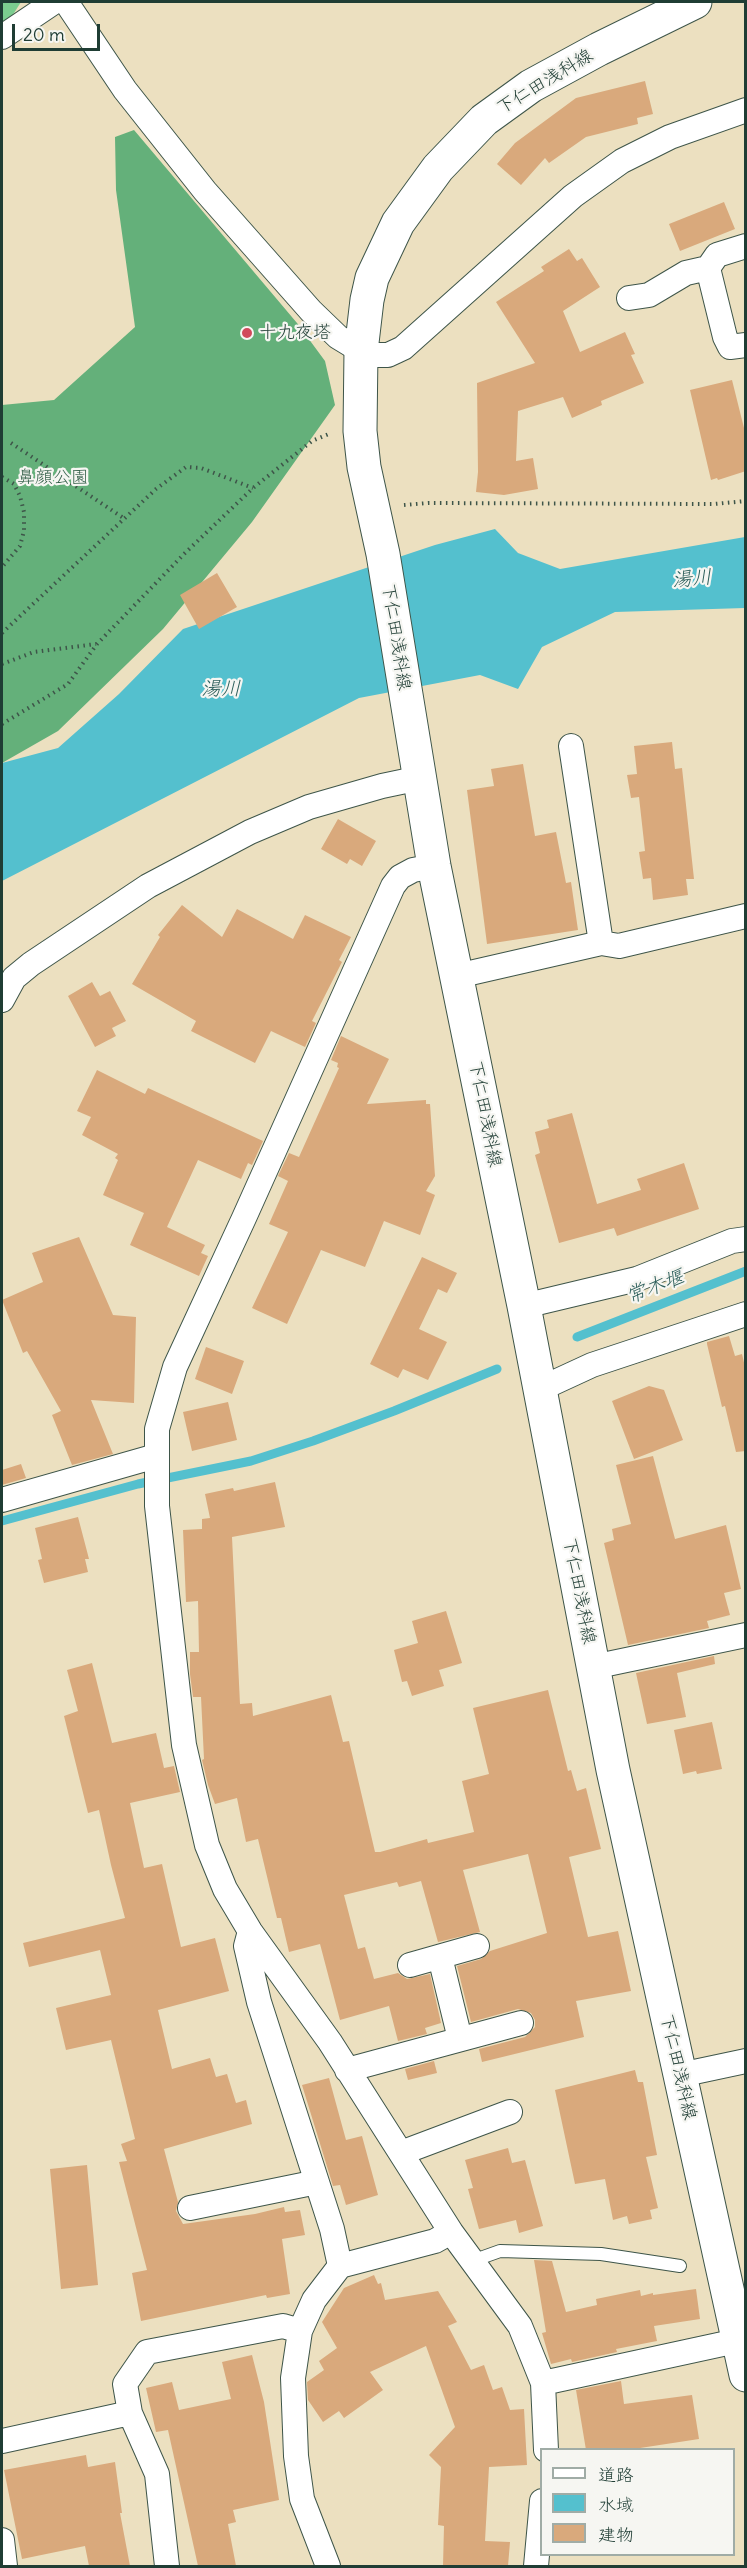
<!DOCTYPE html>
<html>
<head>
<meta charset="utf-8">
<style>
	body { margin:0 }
	#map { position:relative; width:747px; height:2568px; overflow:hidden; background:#ece0c0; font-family:Delius,"Klee One",sans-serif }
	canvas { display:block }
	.frame { position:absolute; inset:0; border:3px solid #1f3d34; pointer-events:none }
	.legend { position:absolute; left:540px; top:2448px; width:195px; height:108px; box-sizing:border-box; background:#f6f6f2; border:2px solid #a0aca6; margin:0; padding:8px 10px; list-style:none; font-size:18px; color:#1f3d34 }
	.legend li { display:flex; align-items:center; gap:12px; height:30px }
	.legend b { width:30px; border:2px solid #a0aca6 }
	.scale { position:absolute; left:12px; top:24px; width:88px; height:27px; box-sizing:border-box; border:3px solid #1f3d34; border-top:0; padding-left:8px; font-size:18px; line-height:21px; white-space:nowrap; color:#1f3d34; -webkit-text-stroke:4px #f6f6f2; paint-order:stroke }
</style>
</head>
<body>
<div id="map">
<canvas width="747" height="2568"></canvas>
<div class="frame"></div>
<ul class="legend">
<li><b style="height:8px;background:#fff"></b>道路</li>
<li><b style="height:16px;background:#54c0ce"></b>水域</li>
<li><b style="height:16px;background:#d9a97c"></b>建物</li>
</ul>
<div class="scale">20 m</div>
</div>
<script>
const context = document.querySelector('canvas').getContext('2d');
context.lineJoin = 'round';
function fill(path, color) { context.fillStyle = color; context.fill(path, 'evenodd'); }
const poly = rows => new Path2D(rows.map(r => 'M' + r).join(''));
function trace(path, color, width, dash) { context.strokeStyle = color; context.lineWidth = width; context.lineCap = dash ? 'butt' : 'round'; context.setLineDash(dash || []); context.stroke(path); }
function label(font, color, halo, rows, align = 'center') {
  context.font = font + ' Delius,"Klee One",sans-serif'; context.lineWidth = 4.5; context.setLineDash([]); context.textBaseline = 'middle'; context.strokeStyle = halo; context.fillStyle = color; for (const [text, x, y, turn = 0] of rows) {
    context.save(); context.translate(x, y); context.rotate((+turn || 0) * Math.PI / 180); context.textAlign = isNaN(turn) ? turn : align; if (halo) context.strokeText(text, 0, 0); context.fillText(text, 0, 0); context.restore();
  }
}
const green = poly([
	[2,2,21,2,2,32]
]);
const forest = poly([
	[134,130,297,323,325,361,335,405,252,522,163,629,58,731,2,763,2,405,54,400,135,327,116,190,115,137]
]);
const water = poly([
	[495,529,518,553,560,569,745,537,745,608,615,612,542,647,518,689,480,675,359,698,2,881,2,763,58,748,119,694,183,629,435,545]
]);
const stream = poly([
	[577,1337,746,1271],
	[2,1521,138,1484,251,1461,313,1441,394,1411,497,1369]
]);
const building = poly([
	[645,81,653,114,637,118,638,124,586,137,549,163,545,158,521,185,497,164,515,143,576,98],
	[724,202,735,229,680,251,669,224],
	[569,249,577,261,582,258,600,287,563,311,580,352,625,332,635,354,631,355,644,383,601,401,602,405,572,418,563,397,518,411,516,461,533,458,538,489,504,495,476,492,478,472,477,383,535,363,496,302,544,271,541,267],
	[732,380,746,436,746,471,718,480,717,478,711,480,690,390],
	[217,573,237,607,199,629,180,595],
	[672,742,675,769,682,768,694,879,686,879,688,895,653,900,651,878,643,879,639,852,645,851,639,797,631,798,627,775,637,774,634,746],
	[523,764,535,836,556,832,566,883,571,882,578,930,487,944,467,790,494,786,491,769],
	[338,819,376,841,362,866,350,859,347,864,321,849],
	[182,905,222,937,237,909,293,939,305,915,351,937,339,960,342,962,312,1021,316,1023,305,1047,271,1031,255,1063,191,1031,196,1021,132,984,160,937,158,935],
	[92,982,100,996,110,991,126,1021,112,1028,116,1036,95,1047,68,996],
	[341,1036,389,1059,367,1104,426,1100,426,1104,430,1104,435,1176,426,1191,435,1195,420,1235,384,1221,365,1267,321,1250,287,1324,252,1308,288,1232,269,1224,288,1181,278,1176,289,1153,299,1157,339,1068,337,1067,338,1063,331,1060],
	[97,1070,145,1094,148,1088,263,1141,252,1165,248,1163,241,1179,198,1160,167,1227,205,1245,201,1253,208,1256,199,1276,130,1245,144,1213,103,1195,118,1160,115,1158,118,1154,82,1135,91,1117,77,1111],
	[572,1113,597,1204,641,1190,637,1179,684,1163,699,1209,617,1236,614,1228,559,1243,535,1155,540,1153,535,1132,549,1128,547,1120],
	[79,1237,113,1315,136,1317,134,1403,91,1400,113,1454,72,1465,52,1415,61,1411,27,1351,23,1353,2,1300,43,1282,32,1253],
	[422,1257,457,1273,447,1293,438,1289,419,1329,447,1342,428,1380,403,1369,398,1378,370,1364],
	[729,1336,735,1356,742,1354,746,1371,746,1451,736,1452,725,1406,722,1407,707,1344,707,1342],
	[206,1347,244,1361,232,1394,195,1379],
	[649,1386,664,1390,683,1440,634,1459,612,1401],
	[228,1402,237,1440,192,1451,183,1412],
	[653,1456,675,1539,726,1525,741,1589,724,1593,730,1615,707,1621,709,1628,628,1645,604,1543,614,1540,612,1529,631,1524,616,1465],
	[21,1464,26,1478,2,1485,2,1470],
	[275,1482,285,1527,232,1537,240,1704,252,1703,253,1716,331,1695,343,1742,349,1741,375,1852,380,1852,427,1839,428,1843,474,1832,462,1781,489,1774,473,1708,548,1690,568,1771,571,1770,577,1791,586,1788,601,1849,569,1857,588,1937,618,1931,631,1991,576,2001,584,2037,482,2062,479,2049,525,2037,535,2027,535,2020,531,2013,518,2009,471,2022,457,1966,481,1959,490,1951,547,1933,528,1854,463,1870,480,1932,438,1942,421,1881,399,1887,397,1882,344,1895,358,1949,365,1947,374,1979,398,1973,407,1979,430,1974,441,2023,425,2028,427,2034,398,2041,389,2006,340,2020,320,1944,289,1952,281,1918,277,1918,258,1839,246,1842,237,1798,215,1804,208,1785,202,1760,204,1759,201,1697,193,1697,190,1674,190,1652,199,1652,198,1601,186,1602,183,1530,202,1529,202,1519,210,1518,205,1494,233,1488,234,1491],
	[78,1517,89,1559,85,1559,88,1572,44,1583,38,1560,42,1559,35,1528],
	[446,1611,462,1663,439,1670,444,1686,412,1696,407,1681,402,1682,394,1650,418,1643,412,1621],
	[714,1656,715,1664,677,1673,686,1717,647,1724,636,1673],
	[92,1663,112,1743,156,1733,164,1768,174,1766,180,1792,130,1803,144,1868,162,1864,181,1947,215,1938,229,1991,158,2010,172,2069,210,2058,216,2077,227,2074,236,2103,246,2100,252,2124,164,2149,178,2202,176,2211,183,2224,255,2214,284,2207,285,2212,300,2210,305,2235,282,2239,290,2294,267,2298,266,2295,141,2321,132,2273,147,2270,119,2162,127,2161,121,2144,135,2139,111,2040,66,2050,56,2008,111,1995,100,1950,29,1967,23,1943,125,1918,111,1865,99,1810,88,1813,64,1716,78,1711,67,1670],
	[712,1722,722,1769,697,1774,696,1771,683,1774,674,1730],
	[434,2061,437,2073,408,2080,405,2069],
	[635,2070,638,2082,643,2082,657,2155,646,2157,658,2208,650,2210,652,2219,629,2224,627,2216,613,2220,605,2179,575,2184,555,2090],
	[329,2078,346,2140,362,2136,378,2195,346,2205,340,2185,333,2186,302,2085],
	[508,2148,512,2163,525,2160,543,2226,519,2233,516,2220,479,2229,468,2189,473,2188,465,2160],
	[87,2165,98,2285,61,2289,50,2169],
	[534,2260,552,2261,566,2312,597,2305,596,2299,640,2290,641,2296,653,2293,653,2295,696,2289,700,2319,654,2326,657,2341,616,2349,617,2352,572,2362,571,2359,551,2364,542,2333,546,2332],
	[374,2275,378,2284,381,2283,385,2300,438,2291,457,2322,448,2326,471,2370,484,2365,493,2390,502,2387,510,2410,524,2409,527,2465,489,2467,485,2541,510,2542,508,2566,443,2566,444,2526,438,2525,441,2467,429,2455,455,2427,426,2346,370,2372,383,2390,344,2418,339,2411,323,2422,308,2400,307,2382,324,2370,319,2361,337,2348,322,2322,344,2288],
	[252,2355,264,2402,279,2500,233,2510,236,2522,228,2524,236,2566,198,2566,168,2430,156,2432,146,2388,172,2382,179,2410,231,2399,222,2362],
	[621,2381,624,2404,692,2395,699,2439,627,2450,586,2450,576,2390],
	[86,2455,88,2467,115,2462,122,2513,120,2513,130,2566,89,2566,85,2546,22,2559,4,2470]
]);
const path = poly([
	[11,443,125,519],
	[2,477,14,484,20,496,24,512,24,531,20,546,2,567],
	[404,505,428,503,714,504,746,501],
	[2,633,156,489,186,467,201,468,253,488],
	[2,664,34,652,96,644],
	[2,724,68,684,97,644,184,554,253,488,312,441,331,433]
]);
const service = poly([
	[472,2261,500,2251,601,2254,680,2266]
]);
const minor = poly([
	[66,2,125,90,205,191,311,311,338,337,361,351,376,355,388,355,403,348,573,196,622,161,670,137,746,110],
	[2,37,54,2],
	[708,268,725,337,730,347,746,345],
	[629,298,649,295,686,273,708,268,717,255,746,246],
	[571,746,601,943],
	[434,866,413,870,400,877,393,886,244,1218,175,1367,157,1429,157,1506,184,1745,207,1845,225,1889,250,1931,330,2042,451,2232,520,2326,543,2383,546,2450],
	[457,976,601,943,619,946,746,916],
	[2,1000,14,978,31,964,148,886,250,832,309,807,382,786,420,778],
	[524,1306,637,1279,732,1241,746,1239],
	[540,1389,592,1365,746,1314],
	[2,1500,156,1456],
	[593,1667,746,1635],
	[250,1931,246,1946,259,2002,332,2229,340,2266,314,2300,300,2331,293,2378,296,2456,302,2499,328,2566],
	[440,1957,460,2039],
	[410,1965,477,1946],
	[347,2070,521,2023],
	[680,2075,746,2061],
	[401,2153,510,2112],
	[190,2208,317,2182],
	[340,2266,435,2241,451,2232],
	[543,2383,746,2339],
	[2,2441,130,2413],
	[2,2540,5,2566],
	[167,2566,157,2474,130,2413,125,2384,147,2352,283,2326,300,2331],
	[536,2566,542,2501]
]);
const primary = poly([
	[695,2,599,49,531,86,484,120,438,168,398,223,372,278,367,300,361,351,360,431,364,467,383,554,434,866,524,1306,613,1770,746,2375]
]);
const markers = [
	[247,333,6,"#d1495b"]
];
const streetNames = [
	["下仁田浅科線",545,82,-31],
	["下仁田浅科線",396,637,81],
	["下仁田浅科線",485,1114,79],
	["下仁田浅科線",579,1591,79],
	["下仁田浅科線",678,2067,77]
];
const poiNames = [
	["十九夜塔",259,333]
];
const parkNames = [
	["鼻顔公園",53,478]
];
const waterNames = [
	["湯川",692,579,-5],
	["湯川",221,689],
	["常木堰",655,1287,-21]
];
fill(green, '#7bcd8f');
fill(forest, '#64b07a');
fill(water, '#54c0ce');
trace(stream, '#54c0ce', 9);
fill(building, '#d9a97c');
trace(service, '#3e5549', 14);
trace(minor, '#3e5549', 26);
trace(primary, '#3e5549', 35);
trace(path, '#3e5549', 4, [1.5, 4.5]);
trace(service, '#fff', 12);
trace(minor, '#fff', 24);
trace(primary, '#fff', 33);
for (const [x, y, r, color] of markers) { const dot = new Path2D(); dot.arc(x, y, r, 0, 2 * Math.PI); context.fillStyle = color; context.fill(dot); trace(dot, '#f6f6f2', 2); }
label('18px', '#1f3d34', '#f6f6f2', streetNames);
label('18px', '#1f3d34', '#f6f6f2', poiNames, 'left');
label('18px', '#36614b', '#f6f6f2', parkNames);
label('italic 20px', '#2c5e5a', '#f6f6f2', waterNames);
</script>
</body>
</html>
